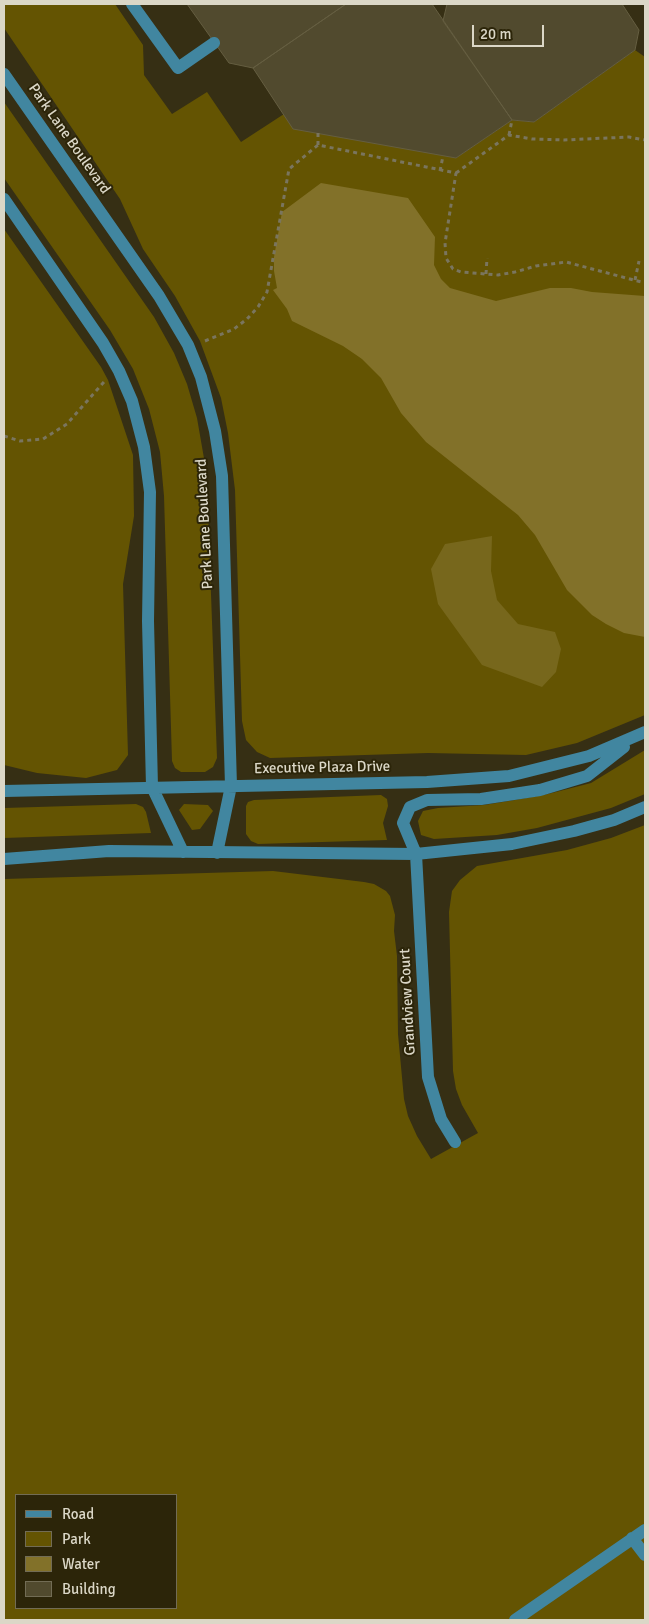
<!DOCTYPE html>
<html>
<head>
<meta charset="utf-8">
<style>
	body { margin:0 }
	#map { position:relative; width:649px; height:1624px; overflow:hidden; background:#362f14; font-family:Signika,sans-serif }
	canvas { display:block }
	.frame { position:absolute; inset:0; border:5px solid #dbd7c7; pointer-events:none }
	.legend { position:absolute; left:15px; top:1494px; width:162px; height:115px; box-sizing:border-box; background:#2c2509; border:1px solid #726c55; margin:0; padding:6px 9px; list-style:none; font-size:15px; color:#dbd7c7 }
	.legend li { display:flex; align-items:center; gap:10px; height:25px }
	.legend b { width:25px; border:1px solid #726c55 }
	.scale { position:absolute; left:472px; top:25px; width:72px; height:22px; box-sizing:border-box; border:2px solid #dbd7c7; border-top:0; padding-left:6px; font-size:15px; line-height:18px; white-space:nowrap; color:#dbd7c7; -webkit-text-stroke:4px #2c2509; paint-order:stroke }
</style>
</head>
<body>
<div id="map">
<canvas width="649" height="1624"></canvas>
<div class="frame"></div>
<ul class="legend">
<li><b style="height:6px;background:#4186a0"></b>Road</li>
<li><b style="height:14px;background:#645402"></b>Park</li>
<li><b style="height:14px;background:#827129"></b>Water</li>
<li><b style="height:14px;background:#514a2e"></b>Building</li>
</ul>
<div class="scale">20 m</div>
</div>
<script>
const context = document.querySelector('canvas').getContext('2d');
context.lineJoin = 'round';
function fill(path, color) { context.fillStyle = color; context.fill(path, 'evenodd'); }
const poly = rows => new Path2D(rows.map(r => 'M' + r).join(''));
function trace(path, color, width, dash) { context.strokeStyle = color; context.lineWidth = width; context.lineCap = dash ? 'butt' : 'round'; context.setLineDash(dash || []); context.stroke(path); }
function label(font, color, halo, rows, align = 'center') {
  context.font = font + ' Signika,sans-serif'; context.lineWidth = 4; context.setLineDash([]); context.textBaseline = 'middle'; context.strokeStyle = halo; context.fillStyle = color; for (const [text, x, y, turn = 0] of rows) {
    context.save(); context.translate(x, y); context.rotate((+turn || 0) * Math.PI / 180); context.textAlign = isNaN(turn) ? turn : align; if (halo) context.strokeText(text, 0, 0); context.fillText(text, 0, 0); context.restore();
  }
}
const green = poly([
	[4,4,115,4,143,45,144,75,172,114,207,92,241,142,284,114,456,158,512,120,534,122,635,50,645,57,645,715,577,743,526,755,428,753,270,758,257,752,246,740,242,721,235,490,228,433,221,398,200,341,175,296,143,249,120,199,4,28],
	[4,102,154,317,174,353,187,384,197,418,205,464,208,512,217,758,213,767,205,772,181,772,175,768,172,761,164,496,160,452,149,409,133,369,110,330,4,178],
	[4,229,101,367,108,380,133,455,134,516,123,584,128,755,117,770,86,778,37,773,4,765],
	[645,750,645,794,611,808,537,828,497,835,434,839,421,835,418,821,423,811,438,808,484,805,515,800,548,794,591,783],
	[381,795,387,799,388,806,383,823,387,840,258,844,251,841,246,834,246,806,248,802,254,800],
	[136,804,143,807,146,812,151,833,4,838,4,808],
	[184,804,208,805,213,811,200,829,192,830,179,810],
	[645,825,645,1620,4,1620,4,879,273,871,364,882,374,884,386,891,390,896,395,915,394,931,397,956,398,1034,404,1099,408,1116,417,1136,431,1159,478,1133,462,1105,456,1089,453,1071,449,912,452,891,460,880,477,866,567,850,611,838],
	[16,1495,176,1495,176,1608,16,1608]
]);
const forest = poly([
	[492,536,491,571,497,600,518,624,555,632,561,649,556,672,542,687,482,665,438,604,431,569,445,544]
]);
const water = poly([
	[321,183,408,198,435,237,434,265,441,279,450,288,496,301,550,288,571,288,592,292,645,296,645,637,624,633,606,624,592,615,567,590,535,535,518,515,426,442,401,413,381,378,362,359,343,346,292,321,287,309,273,290,277,288,274,271,274,257,282,212]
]);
const building = poly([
	[187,4,346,4,253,68,229,63,187,4],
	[346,4,432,4,512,120,456,158,293,129,253,68,346,4],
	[447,4,622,4,639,30,635,50,534,122,512,120,443,21,447,4]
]);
const path = poly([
	[318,133,318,145],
	[509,135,512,120],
	[440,171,443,156],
	[456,173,509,135,532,139,564,140,629,137,645,140],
	[486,274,487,258],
	[635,280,639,261],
	[205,341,234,329,247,319,258,307,267,292,289,169,318,145,456,173,445,243,446,258,453,269,461,272,498,275,515,272,536,266,566,262,645,283],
	[4,436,20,441,43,439,67,424,104,382]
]);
const minor = poly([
	[132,4,178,68,214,43],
	[4,74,159,296,188,345,201,377,215,431,222,476,231,786,217,853],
	[4,199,103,343,119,371,132,401,144,447,150,492,148,621,152,787,183,852],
	[4,791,427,782,509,776,589,756,645,732],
	[4,859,109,851,416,854,512,844,574,831,614,820,645,807],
	[455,1142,441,1119,428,1077,416,854,403,823,410,807,427,800,481,799,540,790,587,776,624,747],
	[632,1538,645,1555],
	[515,1620,645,1530]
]);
const streetNames = [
	["Park Lane Boulevard",69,139,55],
	["Park Lane Boulevard",205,524,-93],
	["Executive Plaza Drive",322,768,-1],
	["Grandview Court",408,1002,-93]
];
fill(green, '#645402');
fill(forest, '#77671c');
fill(water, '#827129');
fill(building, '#514a2e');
trace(building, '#655e41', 1);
trace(path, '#7a755e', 3, [4, 4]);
trace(minor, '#4186a0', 12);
label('15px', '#dbd7c7', '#2c2509', streetNames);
</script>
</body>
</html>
